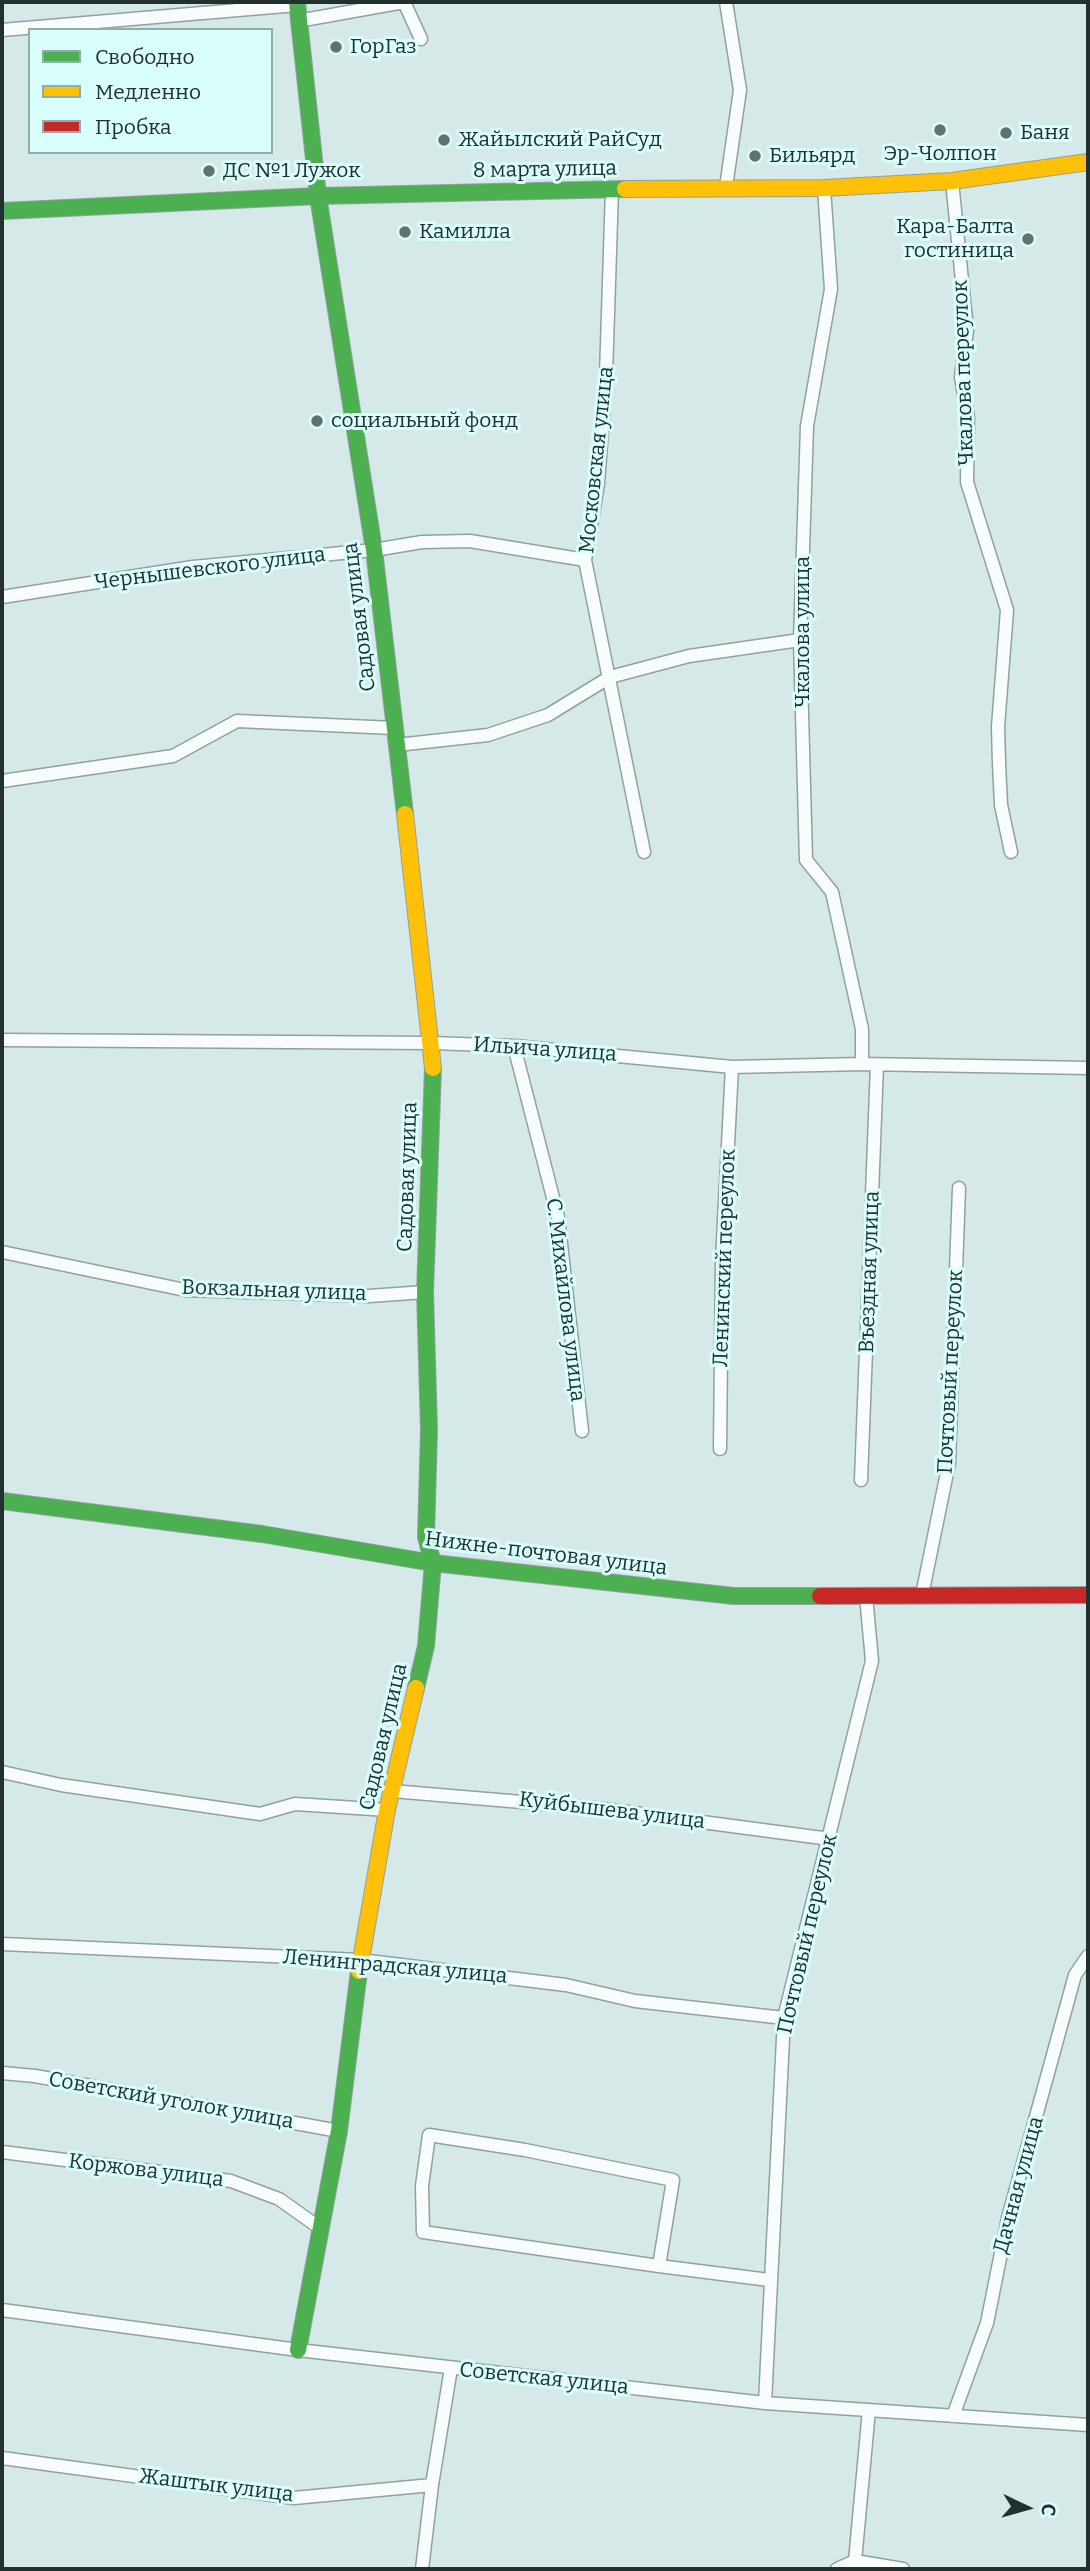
<!DOCTYPE html>
<html>
<head>
<meta charset="utf-8">
<style>
	body { margin:0 }
	#map { position:relative; width:1090px; height:2571px; overflow:hidden; background:#d4e9e8; font-family:Bitter,serif }
	canvas { display:block }
	.frame { position:absolute; inset:0; border:4px solid #223130; pointer-events:none }
	.legend { position:absolute; left:28px; top:28px; width:245px; height:126px; box-sizing:border-box; background:#d9fffd; border:2px solid #90adab; margin:0; padding:9px 12px; list-style:none; font-size:21px; color:#223130 }
	.legend li { display:flex; align-items:center; gap:14px; height:35px }
	.legend b { width:35px; border:2px solid #90adab }
	.north { position:absolute; left:992px; top:2473px; width:70px; height:70px; -webkit-text-stroke:5px #d9fffd; paint-order:stroke; rotate:95deg; font-size:19px; font-weight:700; line-height:28px; text-align:center; color:#223130 }
	.north::after { content:''; display:block; margin:auto; width:24px; height:32px; background:#223130; clip-path:polygon(50% 0,100% 100%,50% 72%,0 100%) }
</style>
</head>
<body>
<div id="map">
<canvas width="1090" height="2571"></canvas>
<div class="frame"></div>
<ul class="legend">
<li><b style="height:9px;background:#4caf50"></b>Свободно</li>
<li><b style="height:9px;background:#ffc107"></b>Медленно</li>
<li><b style="height:9px;background:#c62828"></b>Пробка</li>
</ul>
<div class="north">С</div>
</div>
<script>
const context = document.querySelector('canvas').getContext('2d');
context.lineJoin = 'round';
const poly = rows => new Path2D(rows.map(r => 'M' + r).join(''));
function trace(path, color, width, dash) { context.strokeStyle = color; context.lineWidth = width; context.lineCap = dash ? 'butt' : 'round'; context.setLineDash(dash || []); context.stroke(path); }
function label(font, color, halo, rows, align = 'center') {
  context.font = font + ' Bitter,serif'; context.lineWidth = 6; context.setLineDash([]); context.textBaseline = 'middle'; context.strokeStyle = halo; context.fillStyle = color; for (const [text, x, y, turn = 0] of rows) {
    context.save(); context.translate(x, y); context.rotate((+turn || 0) * Math.PI / 180); context.textAlign = isNaN(turn) ? turn : align; if (halo) context.strokeText(text, 0, 0); context.fillText(text, 0, 0); context.restore();
  }
}
const street = poly([
	[404,2,421,39],
	[726,2,740,90,726,187],
	[298,21,404,2],
	[2,30,297,5],
	[952,181,967,330,961,377,968,418,967,482,1007,610,998,727,999,763,1001,805,1011,852],
	[824,188,831,289,807,426,800,640,806,860,832,892,862,1029,862,1064],
	[612,189,606,375,598,484,585,560,644,852],
	[2,597,193,567,374,550,422,542,470,541,585,560],
	[397,745,488,735,548,715,610,677,689,656,800,640],
	[2,781,173,756,237,721,394,728],
	[2,1040,432,1043,514,1046,732,1067,862,1064,1088,1068],
	[514,1046,558,1217,582,1431],
	[2,1252,185,1290,369,1296,425,1292],
	[720,1449,722,1260,732,1067],
	[861,1480,877,1065],
	[922,1595,949,1463,959,1188],
	[2,1772,61,1785,260,1814,295,1804,387,1810],
	[392,1791,604,1809,830,1839],
	[2,1944,360,1960,566,1985,635,2001,784,2018],
	[2,2073,35,2076,339,2131],
	[2,2152,231,2181,279,2199,320,2228],
	[659,2266,673,2180,525,2150,429,2135,422,2186,423,2232,659,2266,769,2280],
	[2,2310,298,2350,765,2403,1088,2425],
	[765,2403,784,2018,872,1661,866,1596],
	[953,2416,987,2323,1008,2218,1075,1975,1088,1956],
	[2,2458,294,2498,432,2485],
	[855,2561,869,2410],
	[422,2569,432,2485,451,2368],
	[837,2569,855,2561,903,2569]
]);
const fast = poly([
	[297,2,318,196,374,550,405,814],
	[2,211,318,196,625,189],
	[2,1501,262,1534,433,1563,734,1596,820,1596],
	[416,1688,426,1646,433,1563,426,1537,429,1430,425,1292,433,1068],
	[298,2350,339,2131,359,1971]
]);
const slow = poly([
	[625,189,824,188,952,181,1088,162],
	[405,814,433,1068],
	[359,1971,387,1810,416,1688]
]);
const jam = poly([
	[820,1596,1088,1595]
]);
const markers = [
	[336,47,7,"#607170"],
	[940,130,7,"#607170"],
	[1006,133,7,"#607170"],
	[444,140,7,"#607170"],
	[755,156,7,"#607170"],
	[209,171,7,"#607170"],
	[405,232,7,"#607170"],
	[1028,239,7,"#607170"],
	[317,421,7,"#607170"]
];
const poiNames = [
	["ГорГаз",350,47],
	["Баня",1020,133],
	["Жайылский РайСуд",458,140],
	["Эр-Чолпон",940,154,"center"],
	["Бильярд",769,156],
	["ДС №1 Лужок",223,171],
	["Кара-Балта",1014,227,"right"],
	["гостиница",1014,251,"right"],
	["Камилла",419,232],
	["социальный фонд",331,421]
];
const streetNames = [
	["8 марта улица",545,170,-1],
	["Чкалова переулок",964,373,-92],
	["Московская улица",597,460,-84],
	["Чернышевского улица",210,569,-7],
	["Садовая улица",360,617,-97],
	["Чкалова улица",803,632,-90],
	["Ильича улица",545,1050,4],
	["Садовая улица",408,1177,-88],
	["Ленинский переулок",725,1258,-88],
	["Въездная улица",870,1272,-88],
	["Вокзальная улица",274,1291,2],
	["С. Михайлова улица",565,1300,83],
	["Почтовый переулок",951,1372,-87],
	["Нижне-почтовая улица",546,1554,7],
	["Садовая улица",384,1737,-77],
	["Куйбышева улица",612,1811,7],
	["Почтовый переулок",808,1934,-77],
	["Ленинградская улица",395,1967,5],
	["Советский уголок улица",171,2101,10],
	["Коржова улица",146,2171,7],
	["Дачная улица",1019,2185,-75],
	["Советская улица",544,2379,6],
	["Жаштык улица",216,2486,7]
];
trace(street, '#91a1a0', 15);
trace(fast, '#91a1a0', 18);
trace(slow, '#91a1a0', 18);
trace(jam, '#91a1a0', 18);
trace(street, '#f9fcfc', 12);
trace(fast, '#4caf50', 16);
trace(slow, '#ffc107', 16);
trace(jam, '#c62828', 16);
for (const [x, y, r, color] of markers) { const dot = new Path2D(); dot.arc(x, y, r, 0, 2 * Math.PI); context.fillStyle = color; context.fill(dot); trace(dot, '#d9fffd', 2.5); }
label('21px', '#223130', '#d9fffd', poiNames, 'left');
label('21px', '#223130', '#d9fffd', streetNames);
</script>
</body>
</html>
